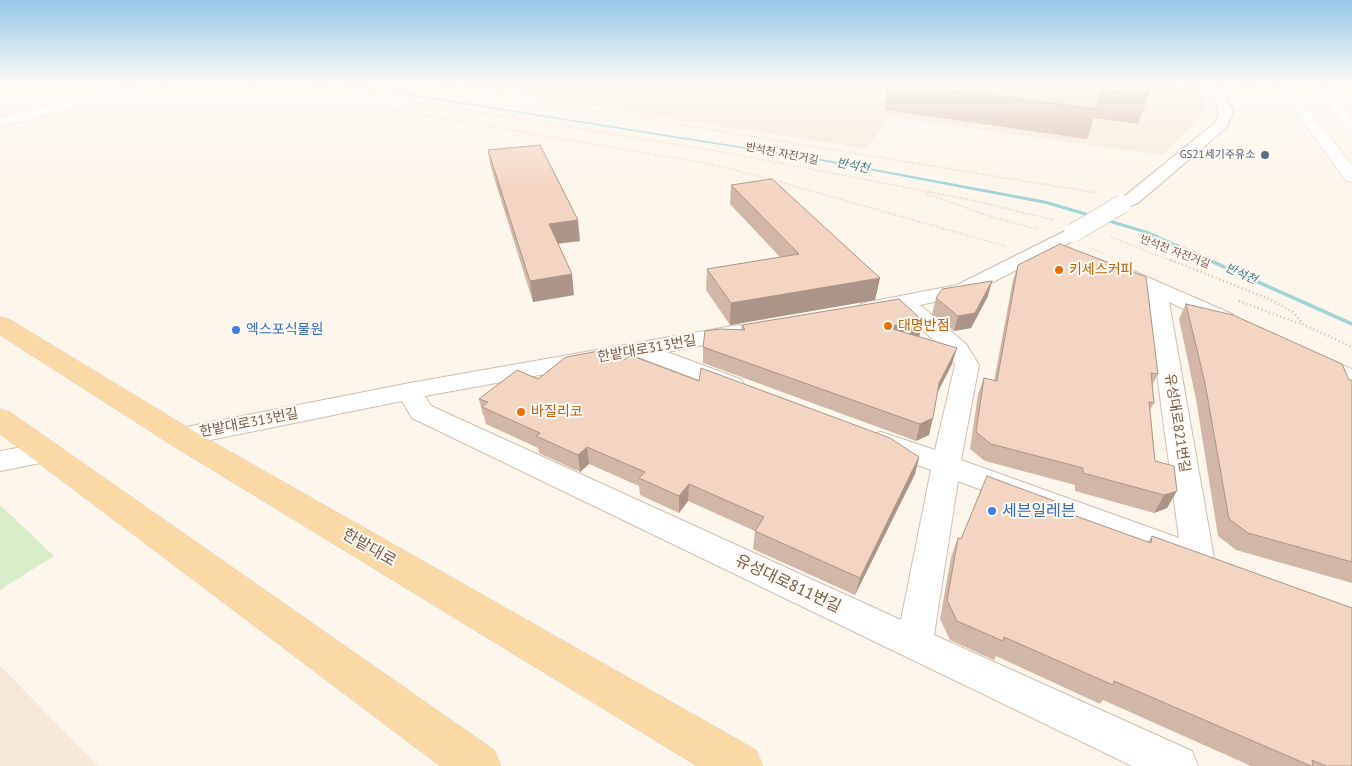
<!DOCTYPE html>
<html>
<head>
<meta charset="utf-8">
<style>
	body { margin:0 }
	canvas { display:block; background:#fdf6ec }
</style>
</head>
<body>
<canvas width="1352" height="766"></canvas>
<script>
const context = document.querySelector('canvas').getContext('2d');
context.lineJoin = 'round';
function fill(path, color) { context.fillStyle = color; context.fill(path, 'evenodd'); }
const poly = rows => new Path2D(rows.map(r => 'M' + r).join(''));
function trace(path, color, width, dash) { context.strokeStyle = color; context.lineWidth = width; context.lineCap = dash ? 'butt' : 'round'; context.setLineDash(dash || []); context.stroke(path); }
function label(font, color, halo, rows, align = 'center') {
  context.font = font + ' "PT Sans","Noto Sans KR",sans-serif'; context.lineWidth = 4; context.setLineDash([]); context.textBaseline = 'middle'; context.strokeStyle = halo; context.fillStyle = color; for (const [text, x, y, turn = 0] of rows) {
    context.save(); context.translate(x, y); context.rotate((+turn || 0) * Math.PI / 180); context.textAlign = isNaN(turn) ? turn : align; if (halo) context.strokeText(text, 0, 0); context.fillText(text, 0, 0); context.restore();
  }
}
const residential = poly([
	[450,83,1145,83,1184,87,1203,93,1207,109,1164,155,890,117,866,149],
	[0,666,98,766,0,766]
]);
const green = poly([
	[0,505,54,556,0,590]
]);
const stream = poly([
	[331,83,338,83,827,160,1047,201,1148,231,1352,322,1352,326,1144,233,1046,204,827,162,331,83]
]);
const pathFar1 = poly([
	[234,83,705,163,759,176,1005,246],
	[266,83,281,87,284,91],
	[300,83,728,153,971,200,1054,220],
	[426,83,1097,193],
	[1235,85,1262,87],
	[927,194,995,218,1037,229],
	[1111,237,1174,262],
	[1091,248,1103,253]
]);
const path = poly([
	[1171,260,1269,299,1293,312,1304,325,1352,347],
	[1239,301,1303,325]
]);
const street = poly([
	[1214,83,1220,87,1233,111,1227,127,1138,203,1122,209,1116,208,1113,204,1116,200,1126,195,1216,122,1219,111,1208,87,1214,83],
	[1073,227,1080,229,1082,233,1080,237,970,294,920,305,966,344,979,365,961,460,1179,538,1146,292,1108,274,1105,270,1108,266,1115,264,1122,266,1232,314,1235,319,1232,324,1224,326,1216,324,1169,302,1214,558,1210,567,1198,571,1186,567,1185,564,1181,565,1170,561,958,481,934,635,1192,751,1198,766,1132,766,412,418,402,401,181,446,171,444,167,437,171,430,181,428,410,383,738,325,746,327,749,332,746,337,667,352,740,379,744,384,740,389,731,392,638,357,425,396,431,406,901,620,931,470,871,448,867,441,871,434,881,432,935,450,955,365,948,353,899,309,869,316,861,314,858,309,861,304,869,302,957,285,1073,227],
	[1317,355,1352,369,1352,387,1308,367,1305,362,1308,357,1317,355],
	[45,443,55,446,59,453,55,460,0,471,0,451,45,443]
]);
const secondary = poly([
	[144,83,166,83,164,86,0,127,0,117,144,83],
	[1188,83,1213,83,1221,87,1214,91,1189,86,1188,83],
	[1275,83,1288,83,1352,165,1352,182,1346,181,1275,83],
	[1308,83,1321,83,1352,117,1352,131,1347,129,1308,83]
]);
const primary = poly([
	[0,317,9,319,192,430,756,750,763,766,697,766,170,444,0,335,0,317],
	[0,409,10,412,494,750,501,766,440,766,0,434,0,409]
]);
const streetBridge = poly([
	[1073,233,1122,204]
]);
const wall = poly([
	[888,83,1149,83,1149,95,1138,124,1094,118,1087,139,885,110,885,101],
	[488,150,580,241,558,244,574,295,533,302,491,168],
	[731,185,880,278,875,300,730,325,706,290,707,269,780,257,730,204],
	[1018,265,1158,374,1152,385,1154,403,1150,410,1155,461,1167,508,1154,513,1075,491,1075,485,985,461,970,449,978,394,984,378,994,381,1013,280],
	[988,296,971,328,954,331,932,314,936,298],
	[1186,304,1349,380,1352,380,1352,583,1236,550,1218,536,1196,399,1179,319],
	[923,321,919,337,952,364,937,394,929,435,916,441,703,363,703,347,741,330,742,325],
	[624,360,699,381,919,457,915,474,855,595,753,549,755,531,688,501,679,513,640,495,639,486,589,464,580,472,539,453,538,448,486,424,484,416,483,415,479,399,538,379],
	[1059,510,1148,542,1152,536,1352,766,1251,766,1103,700,1100,704,996,656,994,660,950,640,940,619,951,557,958,538,961,539]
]);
const shadedWall = poly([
	[578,220,580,241,552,244,549,224],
	[572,274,574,295,533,302,530,281],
	[880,278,875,300,730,325,731,303],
	[992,281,988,296,971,328,954,331,958,316],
	[923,321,919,337,886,327],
	[957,348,952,364,934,399,939,383],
	[933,418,929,435,916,441,920,424],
	[587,447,589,464,580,472,578,455],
	[919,457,915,474,855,595,860,578],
	[689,484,688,501,679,513,679,496],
	[1177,491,1167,508,1154,513,1164,495]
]);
const building = poly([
	[896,83,1149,83,1149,95,1101,89,1097,109,896,83],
	[540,145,578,220,549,224,572,274,530,281,488,150,540,145],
	[772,179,880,278,731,303,707,269,799,254,731,185,772,179],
	[1060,244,1146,277,1158,374,1151,373,1154,403,1149,402,1155,461,1174,466,1177,491,1164,495,1083,473,1083,468,991,444,976,432,984,378,997,381,1018,265,1060,244],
	[992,281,975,313,958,316,936,298,942,289,992,281],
	[899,299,923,321,886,327,957,348,939,383,933,418,920,424,703,347,705,331,720,329,745,330,742,325,899,299],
	[1186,304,1233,315,1342,364,1349,380,1352,380,1352,562,1248,533,1229,519,1205,383,1186,304],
	[599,351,624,360,630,355,699,381,701,368,890,438,919,457,860,578,755,531,764,517,689,484,679,496,639,478,645,472,587,447,578,455,536,436,540,433,482,407,488,402,479,399,517,370,538,379,566,357,599,351],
	[987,476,1060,503,1059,510,1151,543,1152,536,1352,608,1352,766,1326,766,1312,760,1313,766,1311,766,1114,681,1113,685,1004,637,1003,641,957,621,947,600,958,538,961,539,987,476]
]);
const markers = [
	[1265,155,5,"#5c6f8a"],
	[1059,270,5,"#e8710a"],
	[888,326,5,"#e8710a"],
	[236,330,5,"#3f7fe0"],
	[521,412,5,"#e8710a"],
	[992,511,5,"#3f7fe0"]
];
const farStreetnames = [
	["반석천 자전거길",782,154,11],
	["반석천 자전거길",1175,252,21]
];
const farServicenames = [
	["GS21세기주유소",1255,155]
];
const farWaternames = [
	["반석천",853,166,11],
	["반석천",1241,274,24]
];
const foodNames = [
	["키세스커피",1069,270],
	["대명반점",898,326],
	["바질리코",531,412]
];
const shopNames = [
	["엑스포식물원",246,330]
];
const streetNames = [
	["한밭대로313번길",647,349,-10],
	["한밭대로313번길",249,423,-11],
	["유성대로821번길",1177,423,81]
];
const nearShopnames = [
	["세븐일레븐",1002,511]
];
const nearStreetnames = [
	["한밭대로",369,548,30],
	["유성대로811번길",788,584,25]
];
fill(residential, '#f5e8da');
fill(green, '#d8ecc9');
fill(stream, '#a5d3da');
trace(street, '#d1beb0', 2);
trace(secondary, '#d6c0b0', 1);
trace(primary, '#dad1cd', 1);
trace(pathFar1, '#d9b8a5', 2, [0.5, 2]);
trace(path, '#d9b8a5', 2.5, [1, 3]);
fill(street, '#fff');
fill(secondary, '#fff');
fill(primary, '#fbd9a5');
trace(streetBridge, '#d1beb0', 19, []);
trace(streetBridge, '#fff', 18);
fill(wall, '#d1b7a8');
fill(shadedWall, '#aa9588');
fill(building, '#f3d5c3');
trace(building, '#aa9588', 1);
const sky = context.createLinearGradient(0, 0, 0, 190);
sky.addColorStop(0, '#97c7e8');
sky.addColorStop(0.44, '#fefbf6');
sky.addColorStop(1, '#fefbf600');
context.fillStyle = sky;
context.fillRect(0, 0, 1352, 190);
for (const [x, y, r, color] of markers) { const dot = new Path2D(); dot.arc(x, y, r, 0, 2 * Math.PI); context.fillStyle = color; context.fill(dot); trace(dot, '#fffaf3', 2); }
label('11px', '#7a5c4d', '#fffaf3', farStreetnames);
label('11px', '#4e5e75', '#fffaf3', farServicenames, 'right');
label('italic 12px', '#437c86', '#fffaf3', farWaternames);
label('14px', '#c56008', '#fffaf3', foodNames, 'left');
label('14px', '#366cbe', '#fffaf3', shopNames, 'left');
label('14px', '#7a5c4d', '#fffaf3', streetNames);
label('16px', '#366cbe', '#fffaf3', nearShopnames, 'left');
label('16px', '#7a5c4d', '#fffaf3', nearStreetnames);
</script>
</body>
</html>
